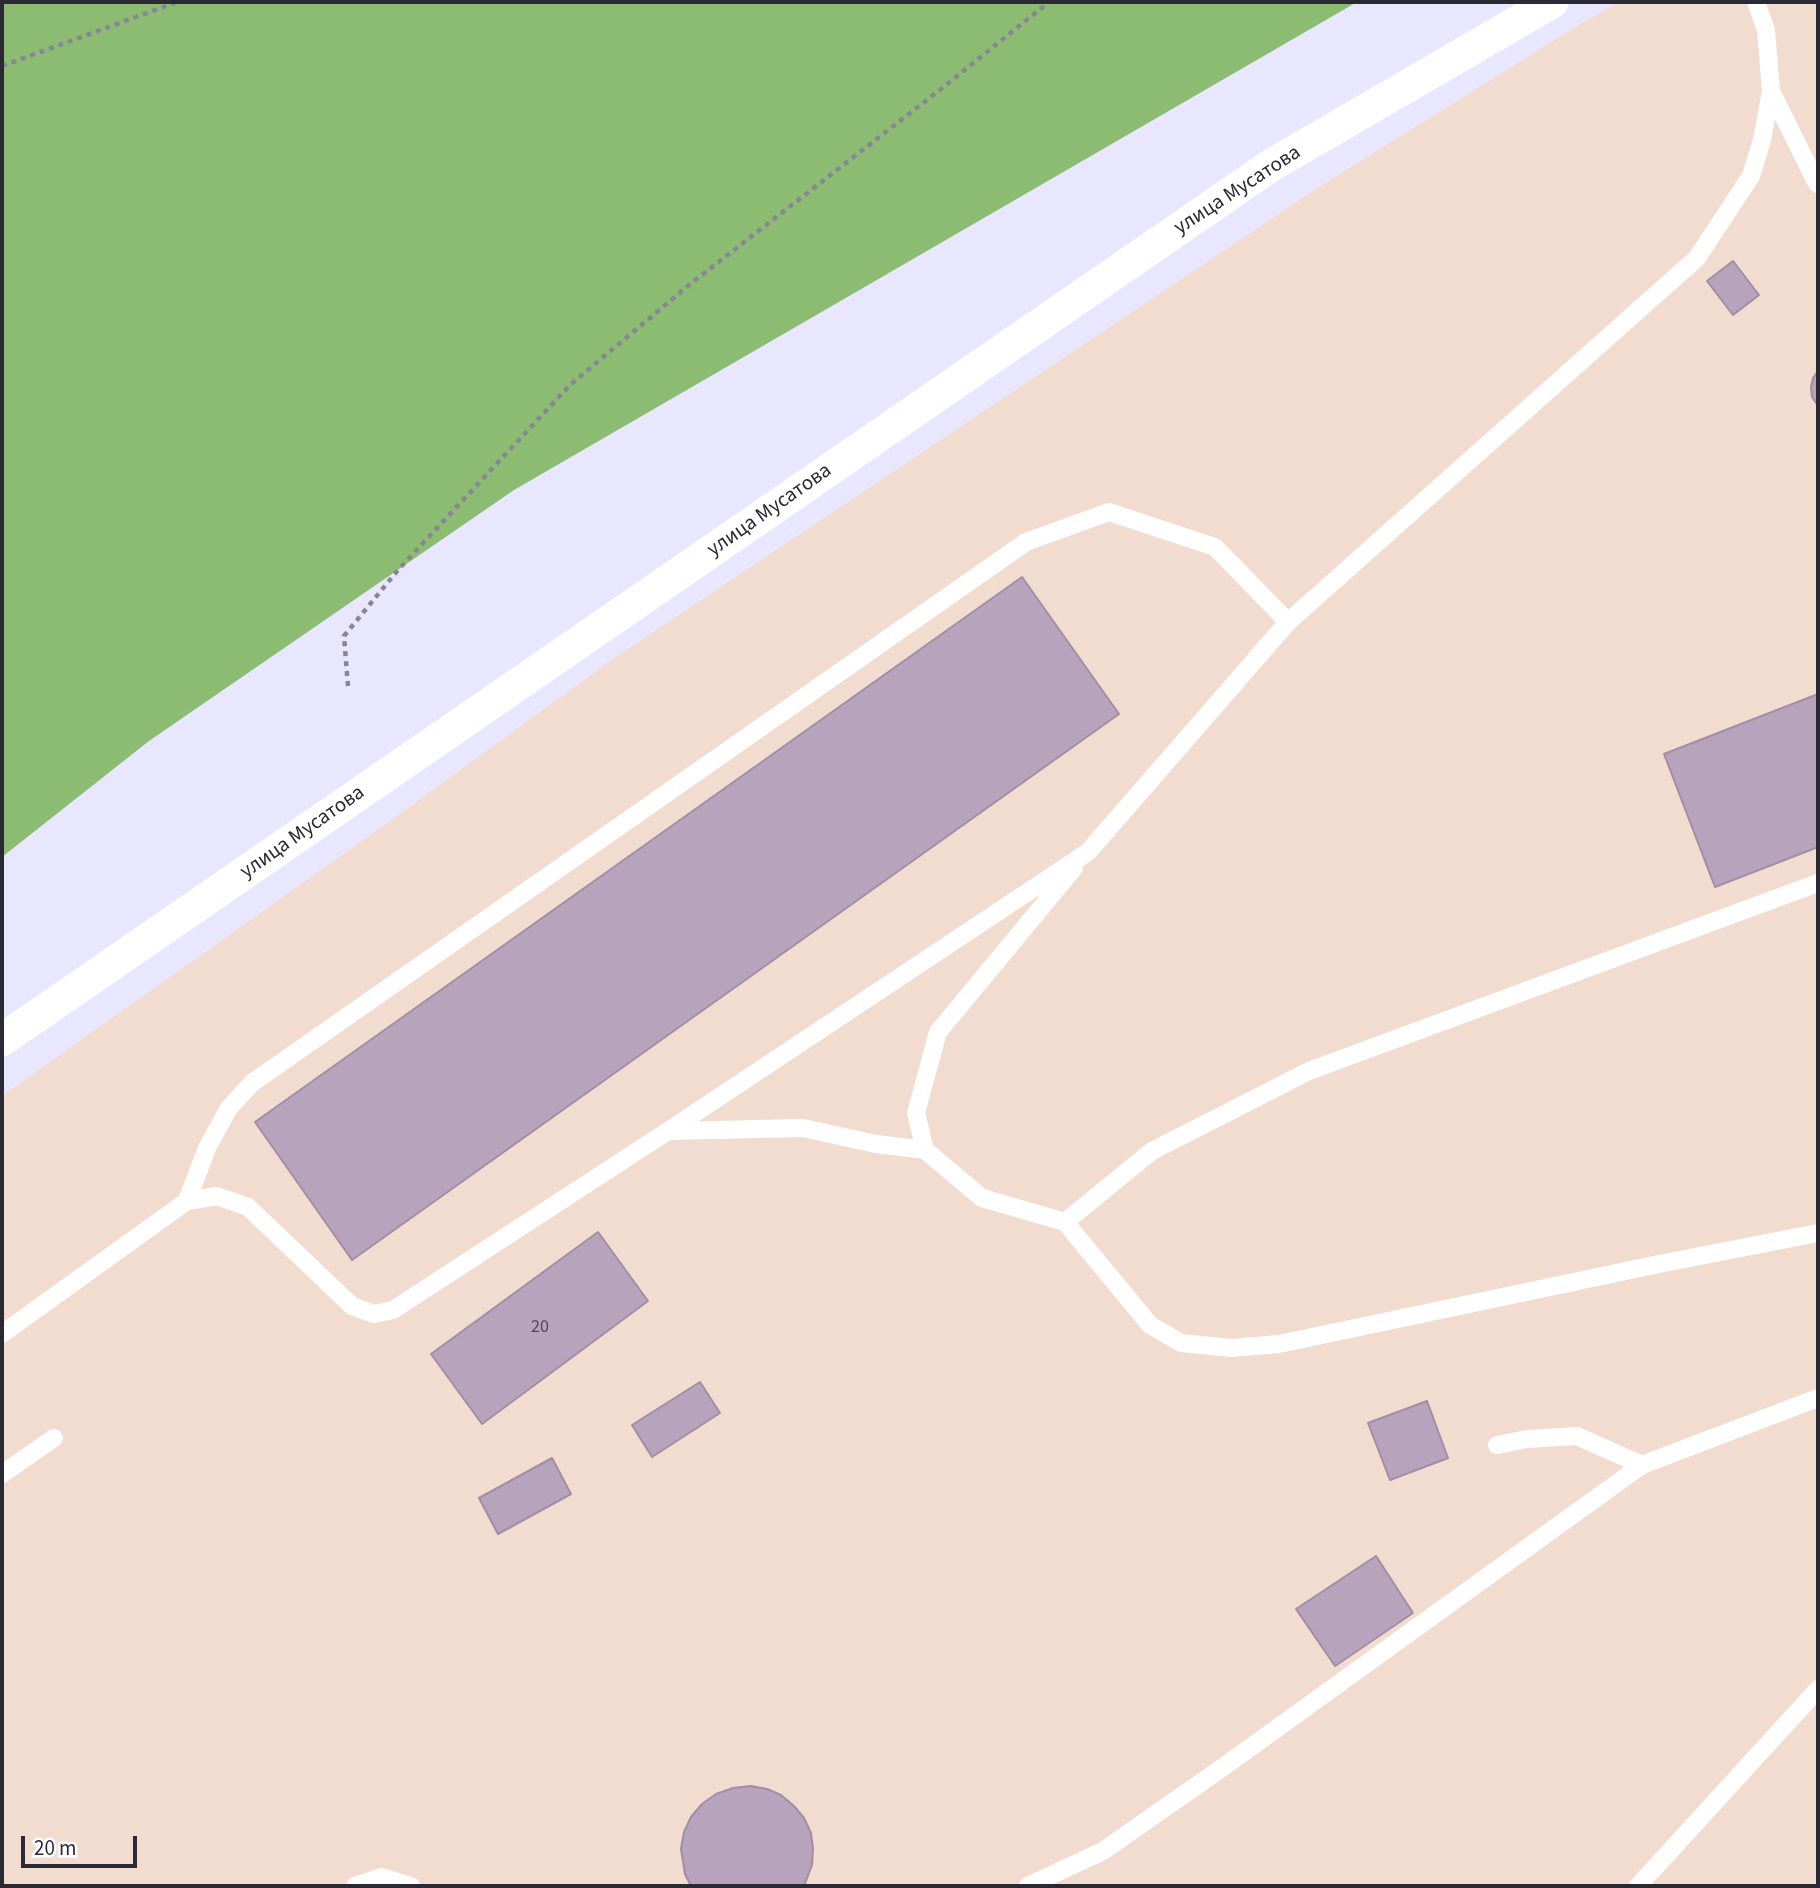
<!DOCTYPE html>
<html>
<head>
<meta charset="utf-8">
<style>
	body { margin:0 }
	#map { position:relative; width:1820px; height:1888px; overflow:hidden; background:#e9e7ff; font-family:"Source Sans 3",sans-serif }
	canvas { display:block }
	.frame { position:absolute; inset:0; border:4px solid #2a2934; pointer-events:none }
	.scale { position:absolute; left:21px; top:1836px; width:116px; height:32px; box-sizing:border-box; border:4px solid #2a2934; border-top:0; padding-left:9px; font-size:21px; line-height:24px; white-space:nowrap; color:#2a2934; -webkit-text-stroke:5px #fff; paint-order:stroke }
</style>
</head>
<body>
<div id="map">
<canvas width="1820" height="1888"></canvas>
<div class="frame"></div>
<div class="scale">20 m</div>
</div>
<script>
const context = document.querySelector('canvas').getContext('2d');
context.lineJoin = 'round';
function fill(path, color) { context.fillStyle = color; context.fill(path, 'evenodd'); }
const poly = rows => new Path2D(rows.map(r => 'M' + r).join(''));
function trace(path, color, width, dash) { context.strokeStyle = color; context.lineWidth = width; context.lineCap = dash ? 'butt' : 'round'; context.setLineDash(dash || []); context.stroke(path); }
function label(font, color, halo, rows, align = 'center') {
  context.font = font + ' "Source Sans 3",sans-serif'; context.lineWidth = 5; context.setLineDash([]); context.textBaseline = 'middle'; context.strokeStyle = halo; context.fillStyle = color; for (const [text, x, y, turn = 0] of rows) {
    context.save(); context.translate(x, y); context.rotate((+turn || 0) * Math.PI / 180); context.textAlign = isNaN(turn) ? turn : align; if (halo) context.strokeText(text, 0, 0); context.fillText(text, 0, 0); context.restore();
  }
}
const industrial = poly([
	[1620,2,1818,2,1818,1886,2,1886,2,1096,383,826,613,659,1322,185,1585,21]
]);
const forest = poly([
	[2,2,1357,2,514,490,149,741,2,857]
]);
const building = poly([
	[1733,261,1759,295,1733,315,1707,281,1733,261],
	[1818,371,1818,406,1812,397,1811,387,1813,378,1818,371],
	[1022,577,1119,714,352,1260,255,1122,1022,577],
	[1818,694,1818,847,1715,887,1664,754,1818,694],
	[598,1232,648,1301,482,1424,431,1354,598,1232],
	[700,1382,720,1413,652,1457,632,1425,700,1382],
	[1427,1401,1448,1458,1390,1480,1368,1423,1427,1401],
	[552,1458,571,1494,498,1534,479,1498,552,1458],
	[1376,1556,1413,1613,1335,1666,1296,1609,1376,1556],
	[751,1786,767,1789,781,1795,794,1806,804,1818,811,1833,813,1849,812,1865,804,1886,691,1886,685,1874,681,1849,684,1832,691,1817,702,1804,716,1794,733,1788,751,1786]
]);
const path = poly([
	[2,66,177,2],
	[348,686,344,636,398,570,570,385,689,285,941,89,1049,2]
]);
const lane = poly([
	[1771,91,1815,180,1818,184],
	[1074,868,938,1032,916,1113,925,1150,982,1198,1065,1222,1150,1325,1181,1343,1231,1348,1279,1344,1659,1264,1818,1233],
	[668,1131,803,1128,876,1144,925,1150],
	[187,1201,207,1148,229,1108,252,1083,1026,542,1109,512,1215,547,1288,622],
	[1065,1222,1152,1151,1309,1071,1818,883],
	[2,1334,187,1201,217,1196,248,1207,352,1306,374,1314,393,1310,668,1131,1088,852,1288,622,1697,258,1751,176,1762,140,1771,91,1766,30,1756,2],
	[1497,1445,1527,1439,1577,1436,1642,1465],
	[2,1474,54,1438],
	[355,1886,382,1877,411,1886],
	[1028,1886,1103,1851,1226,1765,1642,1465,1818,1398],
	[1638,1886,1818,1689]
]);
const street = poly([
	[2,1040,1270,166,1552,2]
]);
const numberNames = [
	["20",540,1328]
];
const streetNames = [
	["улица Мусатова",1238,191,-33],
	["улица Мусатова",770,511,-35],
	["улица Мусатова",303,833,-35]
];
fill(industrial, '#f2dbcf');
fill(forest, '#8bbc71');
fill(building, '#b7a4bc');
trace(building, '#a18ea6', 2);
trace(path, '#878697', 4.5, [5, 5]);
trace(lane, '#fff', 18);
trace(street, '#fff', 33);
label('18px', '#4d4856', null, numberNames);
label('21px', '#2a2934', '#fff', streetNames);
</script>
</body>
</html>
